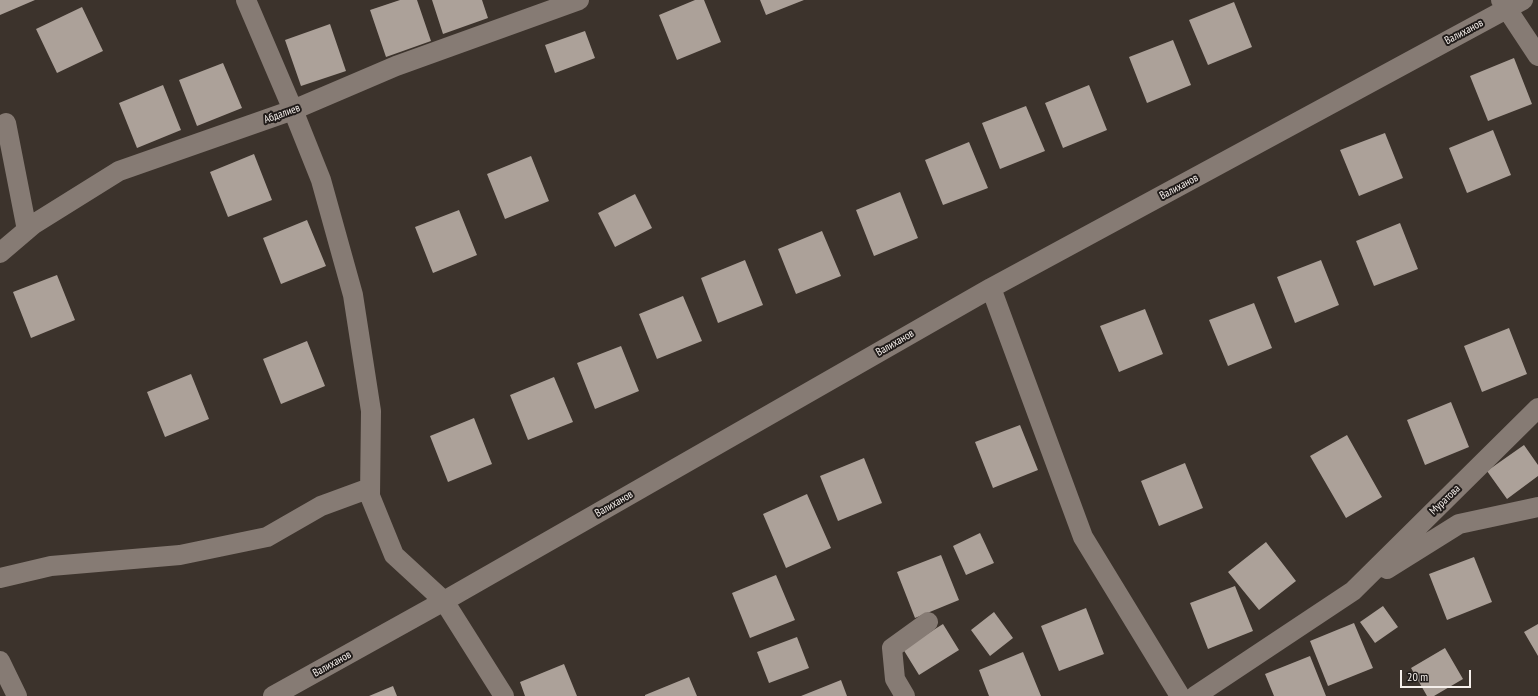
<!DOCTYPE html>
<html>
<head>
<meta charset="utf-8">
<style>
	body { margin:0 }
	#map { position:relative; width:1538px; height:696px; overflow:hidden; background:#3c332c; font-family:"PT Sans Narrow",sans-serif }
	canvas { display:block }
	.scale { position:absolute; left:1400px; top:670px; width:71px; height:18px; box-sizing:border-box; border:2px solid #f5efeb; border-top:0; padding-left:5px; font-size:12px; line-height:14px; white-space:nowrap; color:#f5efeb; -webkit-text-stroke:3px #201b19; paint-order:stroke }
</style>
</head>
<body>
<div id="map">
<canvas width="1538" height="696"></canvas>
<div class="scale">20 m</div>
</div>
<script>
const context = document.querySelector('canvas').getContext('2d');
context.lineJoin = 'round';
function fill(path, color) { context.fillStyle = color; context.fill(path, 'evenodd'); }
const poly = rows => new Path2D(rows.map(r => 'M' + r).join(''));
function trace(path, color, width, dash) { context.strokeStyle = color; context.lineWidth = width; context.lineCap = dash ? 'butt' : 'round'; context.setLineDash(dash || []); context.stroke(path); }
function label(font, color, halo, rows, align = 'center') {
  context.font = font + ' "PT Sans Narrow",sans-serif'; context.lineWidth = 4; context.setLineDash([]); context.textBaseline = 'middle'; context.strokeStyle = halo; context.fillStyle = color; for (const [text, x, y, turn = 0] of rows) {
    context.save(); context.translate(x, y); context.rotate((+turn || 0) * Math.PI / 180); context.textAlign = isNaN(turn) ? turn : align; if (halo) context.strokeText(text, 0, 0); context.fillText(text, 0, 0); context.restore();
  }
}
const building = poly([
	[0,0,35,0,0,15],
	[400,0,417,0,431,41,386,57,370,10],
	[432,0,482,0,488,18,443,34],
	[695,0,704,0,721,42,677,60,659,15],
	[760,0,804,0,766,15],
	[1234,2,1252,47,1208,65,1189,20],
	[82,7,103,51,57,73,36,29],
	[330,24,346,71,301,86,285,40],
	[585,31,595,58,555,73,545,45],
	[1173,40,1191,85,1147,103,1129,57],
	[1514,58,1532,104,1488,121,1470,76],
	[223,63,242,108,197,126,179,80],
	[163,85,181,130,137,148,119,103],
	[1089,85,1107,130,1063,148,1045,103],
	[1026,106,1045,151,1000,169,982,123],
	[1493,130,1511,175,1467,193,1449,148],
	[1385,133,1403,178,1359,196,1340,150],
	[969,142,988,188,943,205,925,160],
	[254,154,272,200,228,217,210,172],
	[531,156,549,201,505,219,487,174],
	[900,192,918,238,874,256,856,210],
	[635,194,652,228,615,247,598,213],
	[459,210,477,255,433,273,415,227],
	[307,220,326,266,281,284,263,238],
	[1400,223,1418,269,1374,286,1356,241],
	[822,231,841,276,796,294,778,249],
	[745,260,763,305,718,323,701,278],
	[1321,260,1339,305,1295,323,1277,277],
	[57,275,75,320,31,338,13,292],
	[683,296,702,341,657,359,639,314],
	[1254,303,1272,348,1228,366,1209,320],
	[1145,309,1163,354,1119,372,1100,326],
	[1509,328,1527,374,1482,392,1464,346],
	[307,341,325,386,281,404,263,359],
	[621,346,639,391,595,409,577,363],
	[191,374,209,419,165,437,147,392],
	[554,377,573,422,528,440,510,395],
	[1451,402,1469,447,1425,465,1407,420],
	[474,418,492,464,448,482,430,436],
	[1020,425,1038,470,993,488,975,442],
	[1347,435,1382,497,1346,518,1310,456],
	[1524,445,1538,465,1538,476,1507,499,1487,471],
	[864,458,882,503,838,521,820,476],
	[1185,463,1203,508,1159,526,1141,481],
	[807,494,831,548,786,568,763,514],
	[980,533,994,563,966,575,953,546],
	[1266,542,1296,581,1259,610,1228,572],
	[941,555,959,600,915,618,897,572],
	[1474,557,1492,602,1447,620,1429,574],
	[776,575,795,620,750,638,732,593],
	[1235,586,1253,631,1208,649,1190,603],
	[1383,606,1398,627,1375,643,1360,622],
	[1086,608,1104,654,1059,671,1041,626],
	[994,612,1013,638,990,656,971,630],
	[1354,623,1373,668,1328,686,1310,641],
	[943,624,959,650,919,675,903,649],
	[1538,624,1538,656,1524,632],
	[797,637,809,668,769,683,757,652],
	[1445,648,1463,679,1434,696,1427,696,1411,668],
	[1023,652,1041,696,989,696,979,670],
	[1310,656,1326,696,1274,696,1265,674],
	[564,664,577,696,525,696,520,682],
	[689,677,697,696,645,696,645,695],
	[841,680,847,696,801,696],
	[393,686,397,696,369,696]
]);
const street = poly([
	[246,0,293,110,321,180,353,295,371,411,370,496,394,555,444,601,504,696],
	[1501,0,1538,56],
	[6,123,27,230],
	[0,253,34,224,119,171,293,110,396,66,579,0],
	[991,288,1083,537,1180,696],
	[1387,569,1459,524,1538,507],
	[0,578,51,566,180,555,267,537,321,506,370,488],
	[0,661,17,696],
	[273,696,444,601,991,288,1523,0],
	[905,696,895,679,892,648,928,622],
	[1195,696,1353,591,1538,408]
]);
const streetNames = [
	["Валиханов",1464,32,-28],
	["Абдалиев",282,114,-20],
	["Валиханов",1179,187,-28],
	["Валиханов",895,343,-30],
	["Муратова",1445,500,-44],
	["Валиханов",614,504,-30],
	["Валиханов",332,664,-29]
];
fill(building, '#aca199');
trace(street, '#867b74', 20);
label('11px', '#f5efeb', '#201b19', streetNames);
</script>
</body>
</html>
